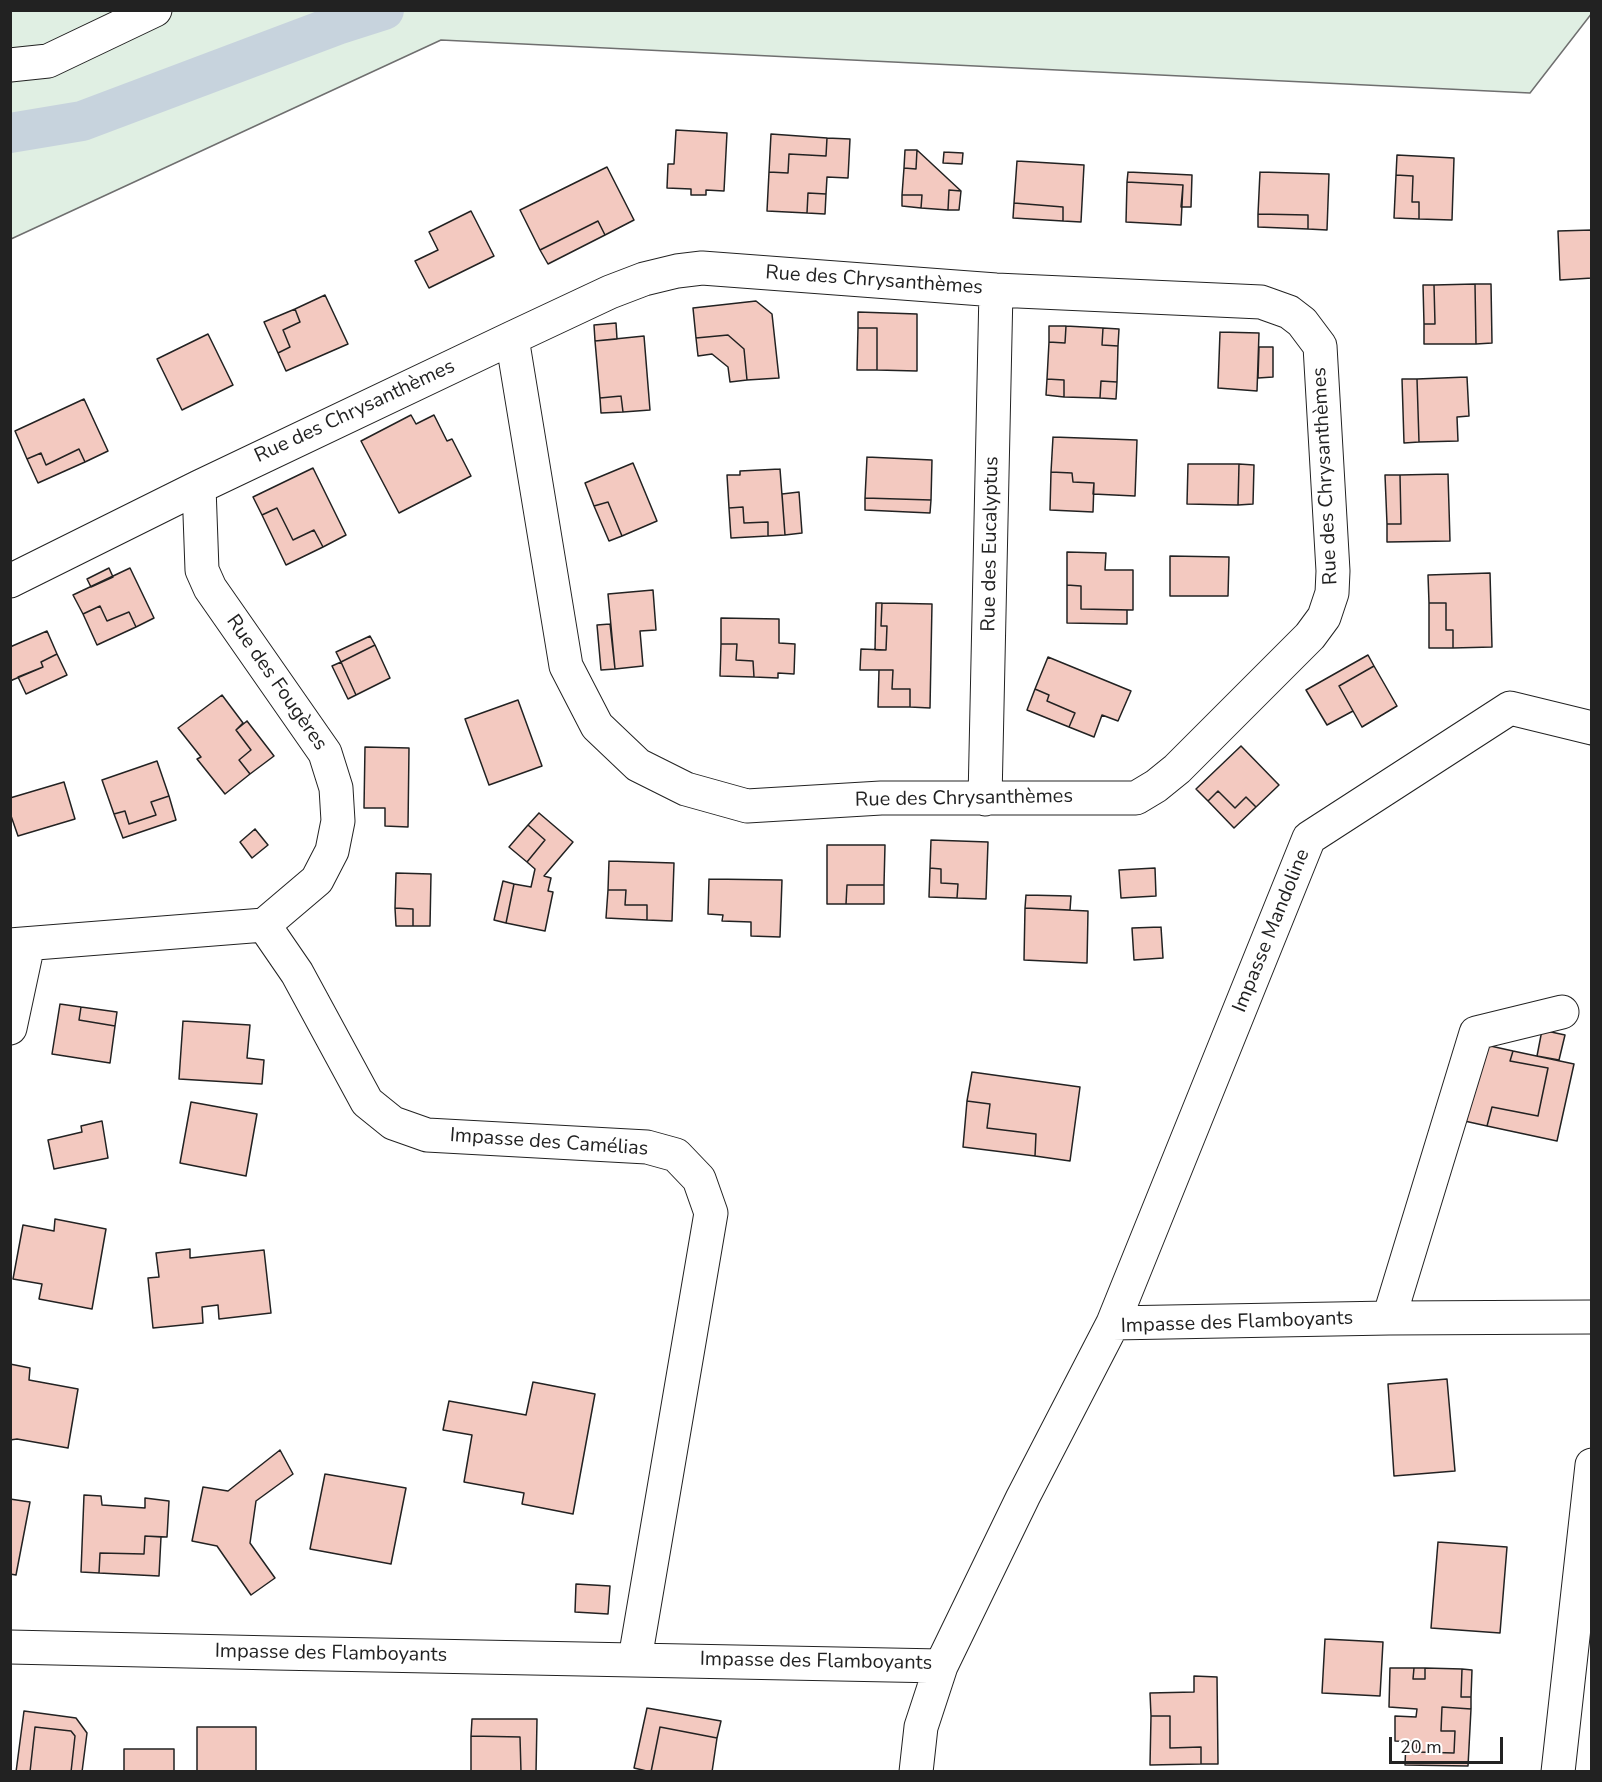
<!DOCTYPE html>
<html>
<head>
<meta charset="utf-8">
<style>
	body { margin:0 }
	#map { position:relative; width:1602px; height:1782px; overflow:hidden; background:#fff; font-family:"Nunito Sans",sans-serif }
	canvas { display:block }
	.frame { position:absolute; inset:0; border:12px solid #222; pointer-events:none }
	.scale { position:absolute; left:1389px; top:1737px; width:114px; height:27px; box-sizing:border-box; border:3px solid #222; border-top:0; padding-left:8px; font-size:18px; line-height:21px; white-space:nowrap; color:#222; -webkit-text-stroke:4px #fff; paint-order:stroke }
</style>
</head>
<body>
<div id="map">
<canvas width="1602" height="1782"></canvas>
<div class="frame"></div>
<div class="scale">20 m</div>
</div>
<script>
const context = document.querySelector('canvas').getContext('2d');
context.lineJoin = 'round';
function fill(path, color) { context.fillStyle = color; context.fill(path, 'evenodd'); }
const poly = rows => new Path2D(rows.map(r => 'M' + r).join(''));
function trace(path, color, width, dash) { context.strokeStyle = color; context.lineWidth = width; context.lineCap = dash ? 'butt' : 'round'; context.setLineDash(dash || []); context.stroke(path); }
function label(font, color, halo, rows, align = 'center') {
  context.font = font + ' "Nunito Sans",sans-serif'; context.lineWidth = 4.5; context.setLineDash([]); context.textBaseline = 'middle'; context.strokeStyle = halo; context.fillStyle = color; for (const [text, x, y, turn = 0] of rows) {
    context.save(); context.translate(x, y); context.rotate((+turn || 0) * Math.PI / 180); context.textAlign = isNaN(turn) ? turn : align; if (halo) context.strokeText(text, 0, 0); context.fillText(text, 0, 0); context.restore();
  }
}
const green = poly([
	[1591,10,1592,13,1530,93,441,40,11,239,10,11,1591,10]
]);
const canal = poly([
	[10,133,82,121,337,25,384,10]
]);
const building = poly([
	[676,130,727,133,724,191,706,190,706,195,691,195,691,189,667,188,668,164,674,164,676,130],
	[771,134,827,138,826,156,789,154,788,173,769,172,771,134],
	[827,138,850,139,848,178,827,177,826,194,808,193,807,213,767,211,769,172,788,173,789,154,826,156,827,138],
	[905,150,917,150,916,169,904,168,905,150],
	[917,150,961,191,949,190,948,210,921,208,922,195,902,195,904,168,916,169,917,150],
	[944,152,963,153,962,164,943,163,944,152],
	[1397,155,1454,158,1452,220,1419,219,1419,202,1412,202,1413,176,1396,175,1397,155],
	[1017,161,1084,165,1081,222,1063,221,1063,207,1014,203,1017,161],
	[607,167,634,220,605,235,598,221,540,250,520,210,607,167],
	[1128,172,1192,175,1191,207,1181,207,1183,185,1127,182,1128,172],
	[1260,172,1329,174,1327,230,1308,229,1308,215,1258,214,1260,172],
	[1396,175,1413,176,1412,202,1419,202,1419,219,1394,218,1396,175],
	[1127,182,1183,185,1181,225,1126,222,1127,182],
	[949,190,961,191,959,210,948,210,949,190],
	[808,193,826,194,825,214,807,213,808,193],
	[902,195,922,195,921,208,902,206,902,195],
	[1014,203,1063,207,1063,221,1013,218,1014,203],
	[471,211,494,256,429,288,415,261,438,250,429,232,471,211],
	[1258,214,1308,215,1308,229,1258,227,1258,214],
	[598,221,605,235,548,264,540,250,598,221],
	[1592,230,1592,278,1560,280,1558,231,1592,230],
	[1475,284,1476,344,1424,344,1424,324,1435,324,1434,285,1475,284],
	[1475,284,1491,284,1492,343,1476,344,1475,284],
	[1423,285,1434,285,1435,324,1424,324,1423,285],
	[325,295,348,344,286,371,278,353,290,347,283,330,300,322,295,309,325,295],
	[756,301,772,314,779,378,747,380,744,349,728,335,696,338,693,308,756,301],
	[295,309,300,322,283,330,290,347,278,353,264,322,295,309],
	[858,312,917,314,917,371,877,370,877,328,858,328,858,312],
	[616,323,617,339,595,341,594,325,616,323],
	[1049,326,1066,326,1065,343,1049,342,1049,326],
	[1066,326,1103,328,1102,345,1118,346,1117,382,1101,381,1100,398,1064,397,1064,380,1047,379,1049,342,1065,343,1066,326],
	[858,328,877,328,877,370,857,370,858,328],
	[1103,328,1119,329,1118,346,1102,345,1103,328],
	[1220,332,1259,333,1257,391,1218,388,1220,332],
	[208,334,233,385,182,410,157,359,208,334],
	[728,335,744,349,747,380,730,382,728,367,712,354,698,356,696,338,728,335],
	[644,336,650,410,623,412,621,396,600,398,595,341,644,336],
	[1259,347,1273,347,1273,377,1258,378,1259,347],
	[1467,377,1469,416,1457,417,1458,441,1419,442,1417,379,1467,377],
	[1047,379,1064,380,1064,397,1046,395,1047,379],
	[1402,379,1417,379,1419,442,1404,443,1402,379],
	[1101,381,1117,382,1116,399,1100,398,1101,381],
	[621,396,623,412,601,413,600,398,621,396],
	[84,399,108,451,85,462,79,449,46,465,41,453,27,459,15,431,84,399],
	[411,415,416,424,434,415,447,441,452,439,471,476,399,513,361,441,411,415],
	[1053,437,1137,440,1135,496,1093,494,1094,483,1073,482,1072,473,1051,472,1053,437],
	[79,449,85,462,38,483,27,459,41,453,46,465,79,449],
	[867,457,932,460,931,500,865,498,867,457],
	[633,463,657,521,622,536,608,502,594,506,585,483,633,463],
	[1188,464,1239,464,1238,505,1187,504,1188,464],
	[1239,464,1254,465,1253,504,1238,505,1239,464],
	[313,468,346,535,323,547,314,530,293,540,277,508,262,515,253,497,313,468],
	[780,469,785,535,768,536,768,522,744,523,743,507,729,508,727,475,740,475,740,471,780,469],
	[1051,472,1072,473,1073,482,1094,483,1093,512,1050,510,1051,472],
	[1448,474,1450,541,1387,542,1387,524,1401,524,1400,475,1448,474],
	[1385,475,1400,475,1401,524,1387,524,1385,475],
	[799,492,802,533,785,535,782,494,799,492],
	[865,498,931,500,930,513,865,510,865,498],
	[608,502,622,536,609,541,594,506,608,502],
	[743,507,744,523,768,522,768,536,731,538,729,508,743,507],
	[277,508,293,540,314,530,323,547,286,565,262,515,277,508],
	[1067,552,1106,553,1105,570,1133,570,1133,610,1081,609,1081,586,1067,585,1067,552],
	[1170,556,1229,557,1228,596,1170,596,1170,556],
	[109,568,113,577,91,587,87,579,109,568],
	[130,568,154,618,136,627,129,612,107,621,100,606,83,614,73,595,130,568],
	[1490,573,1492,647,1453,648,1453,630,1446,630,1446,603,1429,603,1428,575,1490,573],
	[1067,585,1081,586,1081,609,1127,610,1127,624,1067,623,1067,585],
	[653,590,656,630,640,631,643,666,615,669,608,594,653,590],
	[876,603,882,603,881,626,887,626,886,650,875,650,876,603],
	[882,603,932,604,930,708,910,707,910,689,892,689,893,670,860,670,861,649,886,650,887,626,881,626,882,603],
	[1429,603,1446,603,1446,630,1453,630,1453,648,1429,648,1429,603],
	[100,606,107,621,129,612,136,627,97,645,83,614,100,606],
	[721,618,779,619,779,643,795,644,794,674,778,673,778,678,754,677,753,661,736,660,737,644,721,644,721,618],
	[610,624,615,669,601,670,597,625,610,624],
	[47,631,57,654,41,662,43,667,10,681,10,647,47,631],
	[370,636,375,645,341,662,336,652,370,636],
	[721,644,737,644,736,660,753,661,754,677,720,676,721,644],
	[375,645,390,678,356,695,341,662,375,645],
	[57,654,67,675,26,694,18,677,43,667,41,662,57,654],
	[1368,655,1374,666,1339,686,1353,711,1327,725,1306,690,1368,655],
	[1048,657,1131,691,1118,721,1102,715,1094,737,1069,727,1075,713,1047,701,1049,695,1035,689,1048,657],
	[341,662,356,695,348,699,332,666,341,662],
	[1374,666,1397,706,1362,727,1339,686,1374,666],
	[879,670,893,670,892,689,910,689,910,707,878,707,879,670],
	[1035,689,1049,695,1047,701,1075,713,1069,727,1027,710,1035,689],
	[222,695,243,723,236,730,251,750,239,760,250,774,225,794,197,759,201,757,178,728,222,695],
	[518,700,542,766,489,785,465,719,518,700],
	[247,721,274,756,250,774,239,760,251,750,236,730,247,721],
	[1241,746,1279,785,1256,807,1246,797,1235,808,1218,791,1208,801,1196,789,1241,746],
	[365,747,409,748,408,827,385,826,385,808,364,808,365,747],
	[157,761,169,796,151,802,156,815,129,824,125,811,114,814,102,780,157,761],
	[64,782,75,819,18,836,10,813,10,798,64,782],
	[1218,791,1235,808,1246,797,1256,807,1234,828,1208,801,1218,791],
	[169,796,176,820,123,838,114,814,125,811,129,824,156,815,151,802,169,796],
	[539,813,573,842,544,876,551,878,548,891,553,892,545,931,506,923,514,884,531,887,535,869,527,862,545,840,528,825,539,813],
	[528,825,545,840,527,862,509,847,528,825],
	[255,829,268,845,252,858,240,842,255,829],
	[931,840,988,842,986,899,957,898,958,884,941,883,941,869,930,868,931,840],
	[827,845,885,845,884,885,847,885,846,904,827,904,827,845],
	[609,861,674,863,672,921,647,920,647,905,625,905,626,890,608,890,609,861],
	[930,868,941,869,941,883,958,884,957,898,929,897,930,868],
	[1155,868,1156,896,1121,898,1119,870,1155,868],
	[396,873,431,874,430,926,413,926,413,909,395,908,396,873],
	[709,879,782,880,780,937,751,936,751,922,722,921,723,915,708,914,709,879],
	[503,881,514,884,506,923,494,920,503,881],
	[847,885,884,885,884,904,846,904,847,885],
	[608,890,626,890,625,905,647,905,647,920,606,918,608,890],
	[1026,895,1071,896,1070,910,1025,908,1026,895],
	[395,908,413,909,413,926,396,926,395,908],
	[1025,908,1088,911,1087,963,1024,960,1025,908],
	[1161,927,1163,958,1134,960,1132,928,1161,927],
	[60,1004,81,1007,79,1020,115,1026,110,1063,52,1054,60,1004],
	[81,1007,117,1012,115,1026,79,1020,81,1007],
	[183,1021,250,1025,247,1058,264,1060,262,1084,179,1079,183,1021],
	[1542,1030,1565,1035,1559,1060,1537,1056,1542,1030],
	[1477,1043,1513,1051,1510,1061,1548,1068,1538,1116,1492,1107,1487,1126,1460,1120,1477,1043],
	[1513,1051,1574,1064,1557,1141,1487,1126,1492,1107,1538,1116,1548,1068,1510,1061,1513,1051],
	[972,1072,1080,1087,1070,1161,1035,1156,1036,1134,987,1128,990,1104,967,1101,972,1072],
	[967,1101,990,1104,987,1128,1036,1134,1035,1156,963,1147,967,1101],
	[191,1102,257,1114,246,1176,180,1163,191,1102],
	[102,1121,108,1158,54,1169,48,1140,82,1132,81,1126,102,1121],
	[55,1219,106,1229,92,1309,39,1299,42,1284,13,1279,23,1225,54,1231,55,1219],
	[190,1249,190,1258,264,1250,271,1313,219,1319,218,1305,202,1307,203,1323,153,1328,148,1278,159,1277,156,1253,190,1249],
	[10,1364,30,1368,29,1380,78,1389,68,1448,17,1439,10,1440,10,1364],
	[1447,1379,1455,1471,1394,1476,1388,1384,1447,1379],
	[533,1382,595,1394,573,1514,522,1504,524,1493,464,1482,472,1435,443,1430,449,1401,526,1415,533,1382],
	[280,1450,293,1474,256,1501,250,1543,275,1578,251,1595,217,1546,192,1541,203,1487,228,1491,280,1450],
	[325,1474,406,1488,391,1564,310,1549,325,1474],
	[84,1495,101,1496,102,1505,145,1508,145,1498,169,1501,167,1537,145,1536,144,1554,100,1553,99,1573,81,1572,84,1495],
	[10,1499,30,1502,16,1575,10,1574,10,1499],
	[145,1536,161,1537,159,1576,99,1573,100,1553,144,1554,145,1536],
	[1438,1542,1507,1547,1500,1633,1431,1628,1438,1542],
	[576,1584,610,1586,608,1614,575,1612,576,1584],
	[1325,1639,1383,1642,1380,1696,1322,1693,1325,1639],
	[1390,1668,1414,1668,1413,1679,1425,1679,1425,1668,1462,1669,1461,1697,1471,1697,1471,1709,1442,1707,1441,1731,1455,1731,1454,1753,1417,1752,1417,1742,1395,1741,1395,1716,1416,1717,1417,1709,1389,1707,1390,1668],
	[1414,1668,1425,1668,1425,1679,1413,1679,1414,1668],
	[1462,1669,1472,1670,1471,1697,1461,1697,1462,1669],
	[1194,1676,1217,1677,1218,1764,1201,1764,1201,1747,1170,1748,1170,1716,1151,1716,1150,1693,1194,1692,1194,1676],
	[1442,1707,1471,1709,1468,1766,1405,1765,1406,1741,1417,1742,1417,1752,1454,1753,1455,1731,1441,1731,1442,1707],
	[647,1708,721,1721,717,1738,660,1727,651,1772,634,1768,647,1708],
	[24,1711,76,1718,87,1733,82,1772,71,1772,75,1736,71,1731,35,1727,30,1772,16,1772,24,1711],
	[1151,1716,1170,1716,1170,1748,1201,1747,1201,1764,1150,1765,1151,1716],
	[472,1719,537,1719,536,1772,521,1772,520,1737,471,1736,472,1719],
	[35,1727,71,1731,75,1736,71,1772,30,1772,35,1727],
	[197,1727,256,1727,256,1772,197,1772,197,1727],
	[660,1727,717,1738,712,1772,651,1772,660,1727],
	[471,1736,520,1737,521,1772,471,1772,471,1736],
	[124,1749,174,1749,174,1772,124,1772,124,1749]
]);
const minor = poly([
	[10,581,199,487,512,338,610,292,644,279,677,271,702,268,996,290,1261,302,1289,312,1302,322,1320,346,1333,571,1332,593,1324,617,1310,636,1177,769,1156,786,1136,798,881,798,747,806,686,789,638,765,597,726,566,666,512,338],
	[985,799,996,290],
	[264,925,297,973,367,1102,393,1123,427,1135,647,1147,676,1155,699,1179,711,1213,635,1659],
	[10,945,264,925,317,880,332,851,338,821,336,788,325,753,210,588,202,570,199,487],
	[10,1028,28,944],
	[1389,1318,1476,1033,1562,1012],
	[1113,1323,1389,1318,1592,1317],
	[10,1647,275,1653,941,1666],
	[916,1772,921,1727,941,1666,1023,1497,1113,1323,1309,838,1510,708,1592,728],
	[1558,1772,1592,1465]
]);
const tertiary = poly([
	[10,65,48,61,155,10]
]);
const streetNames = [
	["Rue des Chrysanthèmes",874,281,4],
	["Rue des Chrysanthèmes",355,412,-25],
	["Rue des Chrysanthèmes",1326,476,-93],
	["Rue des Eucalyptus",991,544,-89],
	["Rue des Fougères",276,683,55],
	["Rue des Chrysanthèmes",964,799,-1],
	["Impasse Mandoline",1272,931,-68],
	["Impasse des Camélias",549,1143,4],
	["Impasse des Flamboyants",1237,1323,-2],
	["Impasse des Flamboyants",331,1654,1],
	["Impasse des Flamboyants",816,1662,1]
];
fill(green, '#e0efe3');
trace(green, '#6f6f6f', 1.5);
trace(canal, '#c7d3dd', 40);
fill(building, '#f3c9c0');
trace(building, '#222', 1.5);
trace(minor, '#222', 35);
trace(tertiary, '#222', 35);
trace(minor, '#fff', 33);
trace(tertiary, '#fff', 33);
label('20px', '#222', '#fff', streetNames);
</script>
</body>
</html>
